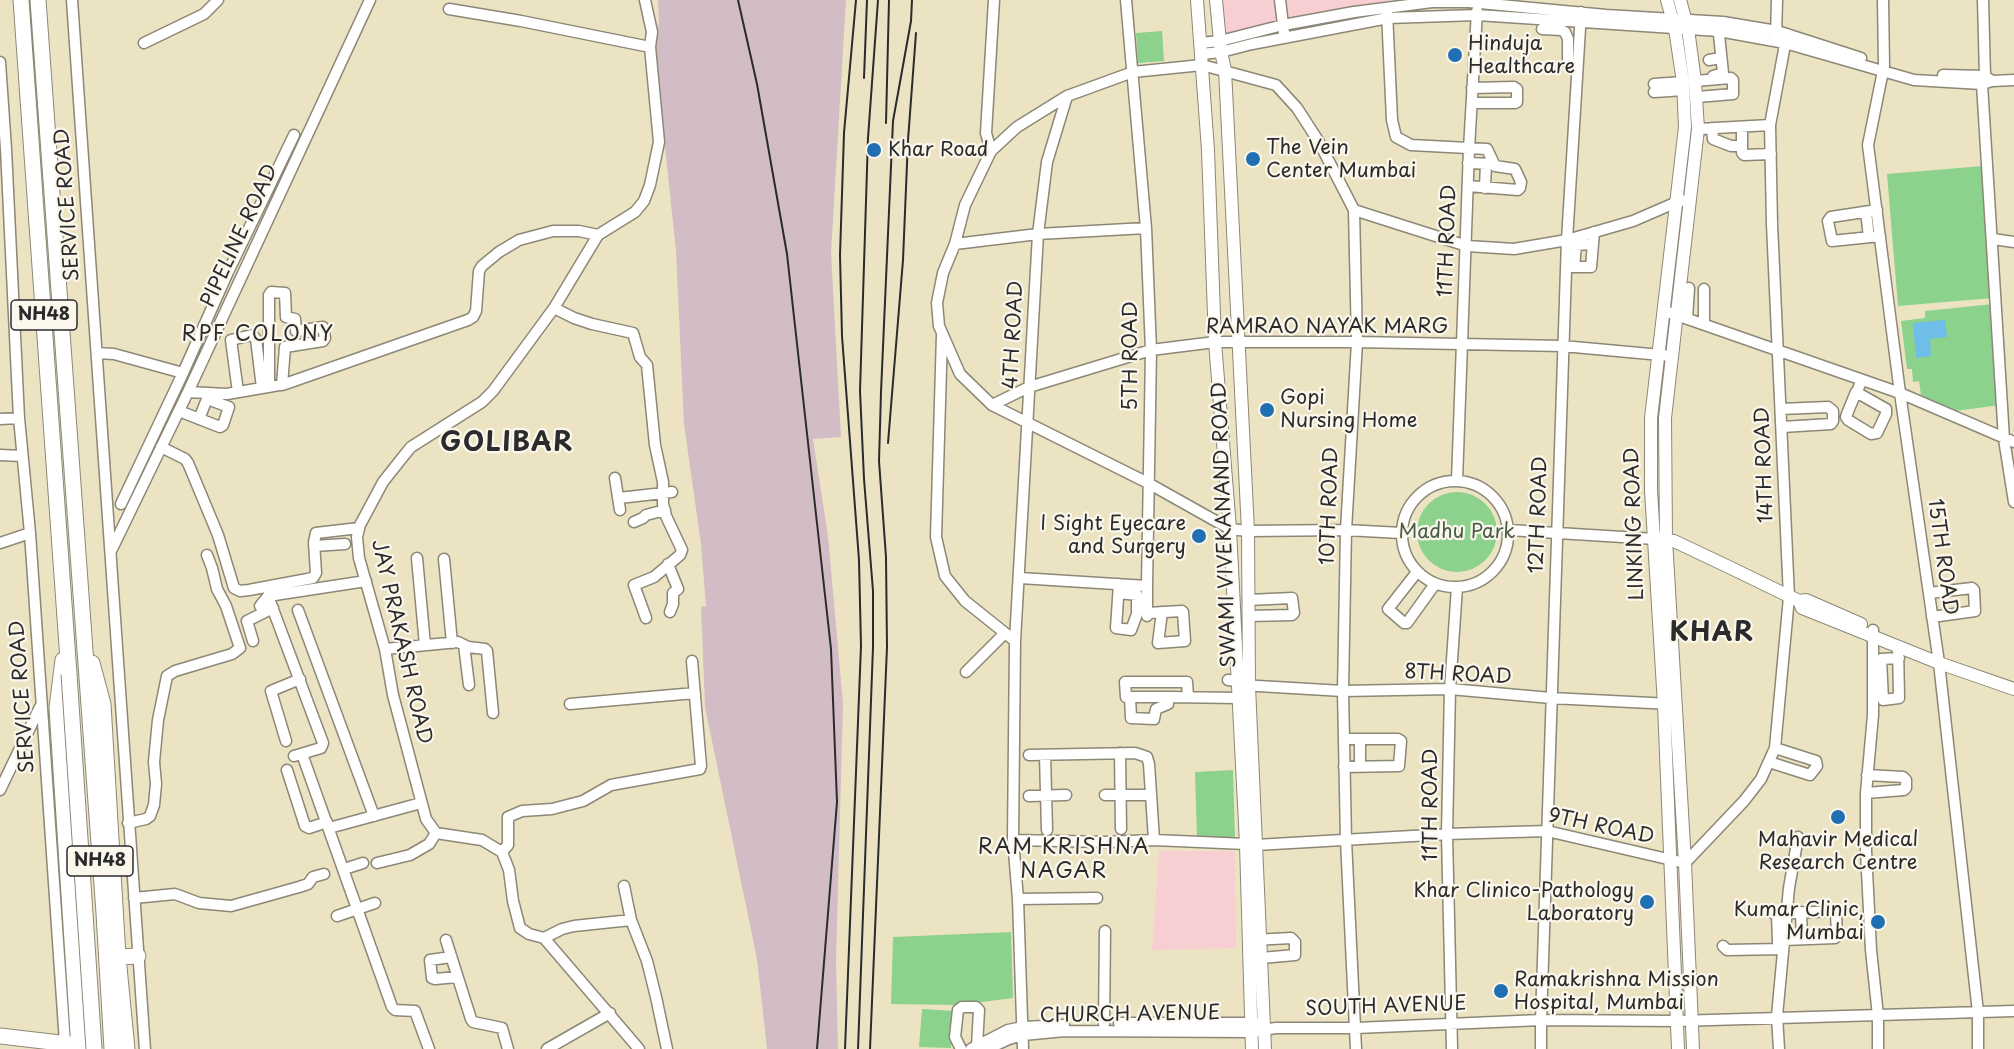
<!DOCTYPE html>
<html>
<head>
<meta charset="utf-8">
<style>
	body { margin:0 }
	canvas { display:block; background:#ece3c2 }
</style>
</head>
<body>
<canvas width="2014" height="1049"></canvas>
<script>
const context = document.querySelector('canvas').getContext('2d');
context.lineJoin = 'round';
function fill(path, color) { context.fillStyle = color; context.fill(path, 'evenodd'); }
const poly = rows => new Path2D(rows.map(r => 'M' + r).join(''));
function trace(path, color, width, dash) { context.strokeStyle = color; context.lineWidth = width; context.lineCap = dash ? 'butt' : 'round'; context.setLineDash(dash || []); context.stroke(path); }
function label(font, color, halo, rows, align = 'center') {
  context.font = font + ' "Playpen Sans",sans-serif'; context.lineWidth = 4.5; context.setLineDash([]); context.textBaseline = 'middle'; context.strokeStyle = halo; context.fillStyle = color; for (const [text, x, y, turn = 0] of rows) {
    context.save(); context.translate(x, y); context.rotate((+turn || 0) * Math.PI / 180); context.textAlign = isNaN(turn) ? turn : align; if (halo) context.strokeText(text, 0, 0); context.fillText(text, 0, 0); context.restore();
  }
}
const built = poly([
	[1222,0,1444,0,1225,35],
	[1159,851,1235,851,1236,948,1152,950]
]);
const industrial = poly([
	[658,0,846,0,831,253,841,437,813,439,828,536,843,704,836,961,838,1049,767,1049,757,959,705,707,701,607,706,606,701,544,684,424,676,251,654,43,659,23]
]);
const green = poly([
	[1162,31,1164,61,1138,63,1136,33],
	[1983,166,1993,298,1898,306,1887,174],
	[1993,304,2000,405,1955,411,1921,395,1919,381,1913,382,1912,369,1907,369,1901,321,1925,318,1925,311],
	'1417 532a40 40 0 1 1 80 0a40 40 0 1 1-80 0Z',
	[1233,770,1235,841,1197,839,1195,772],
	[1011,932,1013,998,959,1005,891,1004,893,937],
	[922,1009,954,1011,951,1048,919,1047]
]);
const water = poly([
	[1945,320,1947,337,1930,339,1931,356,1916,358,1913,323]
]);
const minor = poly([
	[72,0,145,1049],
	[1280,0,1284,33],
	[1883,0,1884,66,1868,145,1900,393,1939,663,1978,1012,1978,1049],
	[1983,0,1985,76,1982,84,2004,439,2014,502],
	[449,9,521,21,650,47],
	[1387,12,1392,120,1396,137,1411,145,1487,149,1495,166,1515,169,1521,182,1520,188,1518,190,1468,186],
	[1542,29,1561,30,1565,32,1568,39,1568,63],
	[1776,36,1777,0],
	[144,43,204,14,218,0],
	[1200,43,1220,41,1283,25,1354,12,1432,2,1469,2,1606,15,1723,22,1777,31,1861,58],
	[1201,54,1221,52,1252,44,1388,18,1477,15,1719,31,1785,43,1914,80,1982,84,1992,81,2014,80],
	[1709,60,1721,58],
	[0,62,6,149,19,418,30,533,65,1043],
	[1943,75,1985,76,1992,81],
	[1713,76,1723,73,1718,25],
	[1695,81,1731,78,1733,80,1733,94,1697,97],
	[1654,84,1683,82],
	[1472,88,1514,87],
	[1654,92,1684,90],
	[1472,103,1515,103,1517,102,1517,89],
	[1712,128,1713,139,1731,146,1742,146,1742,127],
	[1698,129,1770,125],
	[1742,146,1742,153,1744,155,1771,154],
	[991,151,986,133,994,0],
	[1468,163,1494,164],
	[1485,188,1486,164],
	[1354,210,1467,246,1514,249,1567,240,1633,221,1677,202,1690,199],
	[1877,210,1831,217,1828,221,1832,241,1880,236],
	[1866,212,1869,237],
	[1993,239,2014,242],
	[955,244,1038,234,1146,228],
	[1566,267,1591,267,1594,232],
	[1574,267,1576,245,1593,244],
	[1704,289,1704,324],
	[554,308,574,318,592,324,633,333,640,357,647,365,655,445,663,482,663,504,666,516,682,550,680,555,654,577,634,585,646,618],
	[1665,311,1900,393,2014,442],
	[1687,319,1689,288],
	[942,335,936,537,945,576,965,601,1015,641],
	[97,353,114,354,183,373,228,272,294,135],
	[269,387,269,295,271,292,285,293,286,317,295,319,296,331,323,327,325,338,323,341,285,347,282,385],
	[188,392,227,394,285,384,468,320,473,317,476,311,479,271,482,266,499,252,519,240,553,231,579,231,598,235],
	[238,392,231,340,252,335,256,339,262,388],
	[1856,392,1886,409,1886,414,1877,433,1871,434,1848,420,1846,417,1847,414,1856,392,1857,391,1862,380],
	[992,405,1029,387,1151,350,1215,342,1357,342,1563,346,1672,356],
	[1781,409,1828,407,1833,411,1833,421,1831,424,1782,427],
	[179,411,220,427,223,425,229,407,207,399,199,419],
	[0,419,19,418],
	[161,447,185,459,188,463,218,535,234,588,240,591,249,590,313,578,316,573,314,542,316,533,359,528],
	[0,455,22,456],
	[615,478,620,510],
	[1457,481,1469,149,1477,11],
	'1402 534a53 53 0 1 1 106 0a53 53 0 1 1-106 0Z',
	[619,498,672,492],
	[121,504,183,373],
	[634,522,643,518,646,515,665,510],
	[1509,530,1655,539],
	[0,543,30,533],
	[314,546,345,544],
	[111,551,188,392,370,0],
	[417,558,425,645],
	[444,559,452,643],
	[668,564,678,589,673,593,673,604,670,612],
	[1417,572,1388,609,1404,623,1407,623,1435,584],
	[1020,578,1147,586,1151,350,1146,228,1126,0],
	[1119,593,1137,595,1137,614,1131,630,1116,628,1119,584],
	[1929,593,1972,588,1974,590,1975,611,1932,617],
	[268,596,323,743,321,748,294,756],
	[1248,600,1292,598,1294,613,1292,615,1249,616],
	[260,606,268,596,366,581],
	[298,610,374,816],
	[1147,613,1182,611,1183,612,1185,641,1158,643,1162,612],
	[1147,616,1147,586],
	[1873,630,1873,715,1866,793,1866,851,1871,950,1878,1016,1878,1049],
	[253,641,247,621,273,608],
	[464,645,469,685],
	[1898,647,1899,697,1899,698,1883,700,1881,659,1899,658],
	[385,649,458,642,468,647,485,649,487,651,493,713],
	[966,672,1005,633],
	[1228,680,1237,681],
	[1241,685,1343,691,1450,689,1551,698,1671,704],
	[1130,697,1131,718,1154,719,1156,709,1168,704,1168,697],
	[1188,697,1187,682,1125,682,1126,697,1168,697,1238,698],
	[570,704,695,693],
	[1344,739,1398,739,1401,741,1399,766,1344,767],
	[1360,739,1360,767],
	[286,741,271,691,300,679],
	[1120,753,1121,829],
	[302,754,392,1007,395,1010,415,1011,429,1049],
	[1029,755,1135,753,1147,757,1149,764,1154,840],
	[1045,755,1047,830],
	[1769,762,1810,775,1817,766,1816,761,1775,748],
	[287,770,305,826,309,828,327,822],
	[0,790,40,707],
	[1866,793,1904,790,1906,788,1906,780,1903,777,1867,775],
	[1105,795,1150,795],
	[1029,796,1066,795],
	[128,823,146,819,150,816,154,805,156,784,154,762,158,720,167,676,175,671,232,654,240,648,226,606,217,589,212,568,207,555],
	[329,828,421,803],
	[1013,840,1106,842,1154,840,1246,844],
	[1256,845,1447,834,1547,831,1685,863,1744,801,1761,779,1775,748,1789,597,1772,224,1770,125,1787,34],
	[502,852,508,845,508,817,522,811,552,809,583,801,611,785,700,769,701,766,692,661],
	[377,863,410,855,429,844,436,833],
	[344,869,363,863],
	[624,886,631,920,647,961,656,997,667,1049],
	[134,898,175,894,199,903,231,906,299,887,308,884,313,877,324,874],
	[1018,899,1097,898],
	[1801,912,1802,939],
	[1777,913,1778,943],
	[1774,914,1835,911,1836,913,1837,936,1835,938,1784,940],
	[337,916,375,903],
	[544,938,562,929,574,926,631,920],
	[446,940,471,1019,473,1022,502,1028,508,1049],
	[1254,940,1291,938,1295,942,1295,955,1261,958],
	[1723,946,1727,950,1783,949],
	[451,957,430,960,432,978,435,979,457,977],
	[1119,1023,1259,1023],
	[1104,1024,1105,931],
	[547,1049,610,1013],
	[639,1049,544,938,529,934,520,928,513,901,509,870,502,852,482,840,436,833,426,819,393,695,385,649,359,558,357,537,360,525,383,482,402,458,411,447,482,402,493,391,554,308,598,235,635,212,644,201,650,185,659,142,650,47,652,32,645,0],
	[961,1049,955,1037,958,1010,962,1007,976,1007,979,1010,977,1046],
	[971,1049,1008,1030,1023,1027,1064,1025],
	[987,1049,1009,1039,1023,1035,1065,1031,1250,1032,1276,1028,1356,1028,1541,1020,1677,1021,2014,1011],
	[1023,1049,1018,899,1013,840,1015,641,1038,234,1047,162,1067,96],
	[1356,1049,1346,840,1343,691,1346,530,1357,342,1354,210,1319,142,1297,108,1276,85,1202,65,1133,72,1067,96,1017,127,991,151,965,205,955,244,943,273,937,303,939,326,960,374,992,405,1148,483,1230,529,1248,531,1346,530,1401,533],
	[1452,1049,1447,834,1450,689,1457,587],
	[1541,1049,1541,1020,1567,240,1581,12],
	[1779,1049,1777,1016,1789,888,1798,837]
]);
const major = poly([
	[1197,0,1208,150,1215,342,1230,529,1246,844,1252,1049],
	[1216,0,1221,52,1225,70,1248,531,1249,686,1265,1049],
	[1667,0,1675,29,1683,82,1685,127,1651,418,1651,490,1664,705,1678,1049],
	[1680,0,1688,29,1695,81,1698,129,1665,418,1666,539,1685,863,1693,1049],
	[1659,539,1674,541,1731,568,1799,601,1802,608,1939,663,2014,689],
	[1799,601,1806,600,1861,624]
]);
const highway = poly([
	[21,0,69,674],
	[38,0,104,913,112,1049],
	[63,660,57,708,79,1049],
	[92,663,103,704,118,957,127,1049],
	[118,957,138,956],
	[0,1036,86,1046]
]);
const rail = poly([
	[738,0,757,84,787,254,831,649,837,802,817,1049],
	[864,78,867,0],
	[886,123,889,0],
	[888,443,903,260,908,140,916,33],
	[845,1049,861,646,859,560,842,336,840,255,844,133,856,0],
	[858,1049,873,647,873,591,864,479,860,391,868,138,878,0],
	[870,1049,887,647,886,557,879,461,881,392,893,121,911,21,912,0]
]);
const highwayBridge = poly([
	[69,674,94,1049]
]);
const markers = [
	[1455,55,8,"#1f6fb2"],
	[874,150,8,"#1f6fb2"],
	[1253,159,8,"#1f6fb2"],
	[1267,410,8,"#1f6fb2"],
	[1199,536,8,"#1f6fb2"],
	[1838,817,8,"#1f6fb2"],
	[1647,902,8,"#1f6fb2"],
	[1878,922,8,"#1f6fb2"],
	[1501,991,8,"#1f6fb2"]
];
const shields = [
	[44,315,66],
	[100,861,66]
];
const shieldNames = [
	["NH48",44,315],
	["NH48",100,861]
];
const poiNames = [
	["Hinduja",1468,44],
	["Healthcare",1468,67],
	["The Vein",1266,148],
	["Center Mumbai",1266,171],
	["Khar Road",888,150],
	["Gopi",1280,398],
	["Nursing Home",1280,421],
	["I Sight Eyecare",1186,524,"right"],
	["and Surgery",1186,547,"right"],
	["Mahavir Medical",1838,840,"center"],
	["Research Centre",1838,863,"center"],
	["Khar Clinico-Pathology",1634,891,"right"],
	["Laboratory",1634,914,"right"],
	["Kumar Clinic,",1864,910,"right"],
	["Mumbai",1864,933,"right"],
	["Ramakrishna Mission",1514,980],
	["Hospital, Mumbai",1514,1003]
];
const streetNames = [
	["SERVICE ROAD",68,205,-94],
	["PIPELINE ROAD",240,236,-65],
	["11TH ROAD",1448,241,-88],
	["RAMRAO NAYAK MARG",1327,327],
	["4TH ROAD",1014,335,-87],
	["5TH ROAD",1131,356,-90],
	["14TH ROAD",1765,465,-92],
	["10TH ROAD",1330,506,-88],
	["12TH ROAD",1539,515,-88],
	["LINKING ROAD",1635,524,-92],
	["SWAMI VIVEKANAND ROAD",1225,525,-92],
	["15TH ROAD",1942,557,82],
	["JAY PRAKASH ROAD",401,642,77],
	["8TH ROAD",1458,675,3],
	["SERVICE ROAD",23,697,-94],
	["11TH ROAD",1431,805,-90],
	["9TH ROAD",1601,827,12],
	["SOUTH AVENUE",1386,1007,-2],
	["CHURCH AVENUE",1130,1015,-1]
];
const parkNames = [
	["Madhu Park",1457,532]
];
const neighbourhoodNames = [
	["RPF COLONY",258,335],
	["RAM KRISHNA",1064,848],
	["NAGAR",1064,872]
];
const districtNames = [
	["GOLIBAR",507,444],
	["KHAR",1712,634]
];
fill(built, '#f7cfd2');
fill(industrial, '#d2bdc6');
fill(green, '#8cd28c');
fill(water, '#6fbde9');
trace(minor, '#8c8776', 13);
trace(major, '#8c8776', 14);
trace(highway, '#8c8776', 17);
trace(minor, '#fff', 10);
trace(major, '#fff', 12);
trace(highway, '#fff', 15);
trace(rail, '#2b2b2b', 2);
trace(highwayBridge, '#8c8776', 17, []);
trace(highwayBridge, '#fff', 15);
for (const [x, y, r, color] of markers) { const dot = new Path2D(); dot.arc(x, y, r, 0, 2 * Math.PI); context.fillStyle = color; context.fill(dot); trace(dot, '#fbf7ec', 2); }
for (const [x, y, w] of shields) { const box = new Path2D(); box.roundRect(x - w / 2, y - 15, w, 30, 4.5); context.fillStyle = '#fbf7ec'; context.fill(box); trace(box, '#2b2b2b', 1.5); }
label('bold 18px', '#2b2b2b', null, shieldNames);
label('20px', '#2b2b2b', '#fbf7ec', poiNames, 'left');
label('20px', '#2b2b2b', '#fbf7ec', streetNames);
label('20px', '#485d48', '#fbf7ec', parkNames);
context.letterSpacing = '1.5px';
label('21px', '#2b2b2b', '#fbf7ec', neighbourhoodNames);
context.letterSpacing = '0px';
context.letterSpacing = '1.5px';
label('bold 26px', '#2b2b2b', '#fbf7ec', districtNames);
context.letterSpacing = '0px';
</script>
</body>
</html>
